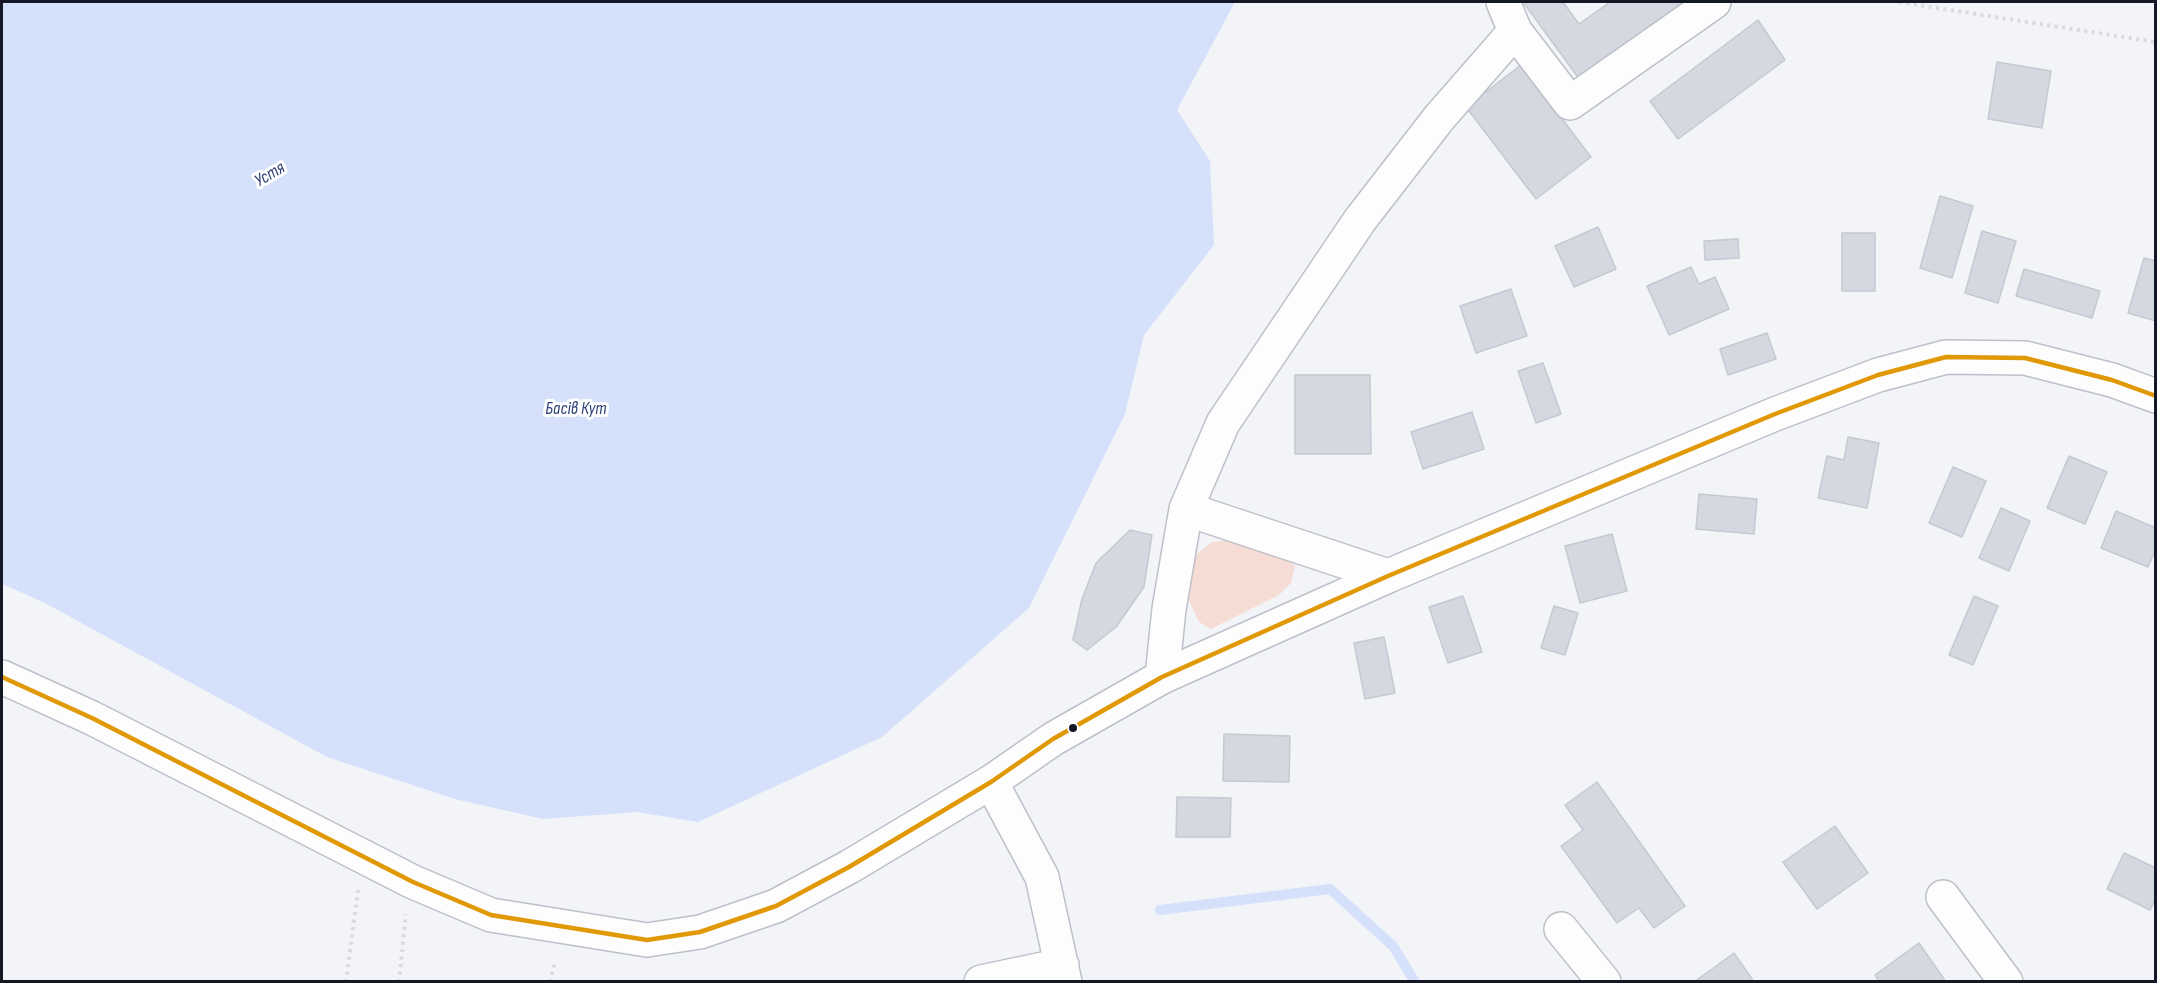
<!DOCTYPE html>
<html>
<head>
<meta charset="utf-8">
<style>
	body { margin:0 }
	#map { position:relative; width:2157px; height:983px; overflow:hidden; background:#f2f4f8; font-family:"Sofia Sans Condensed",sans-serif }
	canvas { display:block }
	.frame { position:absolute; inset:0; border:3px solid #131824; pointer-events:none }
</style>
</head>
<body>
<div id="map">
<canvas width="2157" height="983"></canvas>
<div class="frame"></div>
</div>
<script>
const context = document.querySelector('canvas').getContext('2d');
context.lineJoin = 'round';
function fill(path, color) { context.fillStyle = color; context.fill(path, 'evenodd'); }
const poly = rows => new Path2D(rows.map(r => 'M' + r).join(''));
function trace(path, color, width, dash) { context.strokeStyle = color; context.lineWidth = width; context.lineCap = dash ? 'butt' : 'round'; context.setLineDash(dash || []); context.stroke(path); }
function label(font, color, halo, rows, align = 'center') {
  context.font = font + ' "Sofia Sans Condensed",sans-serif'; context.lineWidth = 6; context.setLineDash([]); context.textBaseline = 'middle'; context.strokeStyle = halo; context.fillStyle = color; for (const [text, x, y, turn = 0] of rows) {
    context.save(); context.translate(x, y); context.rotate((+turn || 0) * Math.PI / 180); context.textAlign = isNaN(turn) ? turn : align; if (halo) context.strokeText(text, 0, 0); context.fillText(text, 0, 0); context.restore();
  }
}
const green = poly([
	[1233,540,1286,557,1295,566,1291,583,1279,595,1211,629,1199,622,1188,599,1192,558,1212,542]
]);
const water = poly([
	[2,2,1235,2,1177,110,1210,161,1214,245,1144,335,1125,414,1029,608,882,737,698,822,637,812,543,819,455,799,327,757,43,602,2,584]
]);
const stream = poly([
	[1160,910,1330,889,1393,946,1415,982]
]);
const building = poly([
	[1523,2,1563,2,1579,24,1610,2,1689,2,1580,80,1523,2],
	[1758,20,1785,60,1678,139,1650,101,1758,20],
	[1997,62,2051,71,2042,128,1988,119,1997,62],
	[1521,65,1591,157,1536,199,1466,107,1521,65],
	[1940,196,1973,206,1952,278,1920,268,1940,196],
	[1598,227,1616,269,1574,287,1555,246,1598,227],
	[1982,231,2016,241,1998,303,1965,293,1982,231],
	[1842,233,1875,233,1875,291,1842,291,1842,233],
	[1738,239,1739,258,1705,260,1704,241,1738,239],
	[2144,258,2156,261,2156,321,2128,313,2144,258],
	[1691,267,1699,284,1715,277,1729,309,1669,335,1647,286,1691,267],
	[2024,269,2100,291,2092,318,2016,296,2024,269],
	[1511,289,1527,336,1476,353,1460,306,1511,289],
	[1767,333,1776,359,1728,375,1720,349,1767,333],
	[1543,363,1561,414,1536,423,1518,371,1543,363],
	[1295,375,1370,375,1371,454,1295,454,1295,375],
	[1472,412,1484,449,1423,469,1411,432,1472,412],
	[1848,437,1879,443,1867,508,1818,498,1827,456,1844,460,1848,437],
	[2069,456,2107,472,2085,524,2047,508,2069,456],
	[1953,467,1986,481,1962,537,1929,523,1953,467],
	[1699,494,1757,499,1754,534,1696,529,1699,494],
	[2001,508,2030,521,2009,571,1979,558,2001,508],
	[2116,511,2156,528,2156,549,2148,567,2101,548,2116,511],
	[1130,530,1152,535,1144,587,1116,627,1087,650,1073,640,1082,599,1096,563,1130,530],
	[1612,534,1627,591,1580,603,1565,546,1612,534],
	[1463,596,1482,652,1448,663,1429,607,1463,596],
	[1974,596,1998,606,1973,665,1949,655,1974,596],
	[1554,606,1578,613,1565,655,1541,648,1554,606],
	[1384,637,1395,693,1365,699,1354,643,1384,637],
	[1224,734,1290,736,1289,782,1223,781,1224,734],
	[1597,782,1685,906,1654,928,1639,908,1617,923,1561,846,1583,830,1565,805,1597,782],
	[1177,797,1231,798,1230,837,1176,837,1177,797],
	[1835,826,1868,873,1817,909,1783,862,1835,826],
	[2124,853,2156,868,2156,898,2150,910,2107,889,2124,853],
	[1919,943,1946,982,1879,982,1875,975,1919,943],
	[1734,953,1754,982,1694,982,1734,953]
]);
const path = poly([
	[1899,2,2156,42],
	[346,982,358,890],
	[399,982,406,914],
	[550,982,555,961]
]);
const minor = poly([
	[1503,2,1515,31],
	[1186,509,1388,576],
	[1162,677,1169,609,1186,509,1223,423,1360,220,1439,118,1515,31,1570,103,1714,2],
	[991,782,1042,877,1065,982],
	[1943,897,2006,982],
	[1561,929,1604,982],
	[981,982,1062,965]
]);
const major = poly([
	[2,677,92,718,413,882,491,915,647,940,700,932,776,906,849,867,991,782,1053,739,1162,677,1388,576,1775,414,1878,375,1946,357,2025,358,2112,380,2156,396]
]);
const bus1 = poly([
	[2,677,92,718,413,882,491,915,647,940,700,932,776,906,849,867,991,782,1053,739,1162,677,1388,576,1775,414,1878,375,1946,357,2025,358,2112,380,2156,396]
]);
const markers = [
	[1073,728,5,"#131824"]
];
const waterNames = [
	["Устя",270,175,-31],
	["Басів Кут",576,409]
];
fill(green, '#f5dcd4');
fill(water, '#d5e0fa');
trace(stream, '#d5e0fa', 10);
fill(building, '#d3d8e1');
trace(building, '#c5c9d0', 1.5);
trace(minor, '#bdc0c8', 36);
trace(major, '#bdc0c8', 36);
trace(path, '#d9dadb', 4, [3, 4.5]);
trace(minor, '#fdfdfe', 33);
trace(major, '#fdfdfe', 33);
trace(bus1, '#e09804', 4.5);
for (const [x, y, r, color] of markers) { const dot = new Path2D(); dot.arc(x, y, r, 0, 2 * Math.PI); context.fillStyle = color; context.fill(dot); trace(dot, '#fff', 2); }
label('italic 18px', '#2f4378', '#fff', waterNames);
</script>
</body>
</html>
